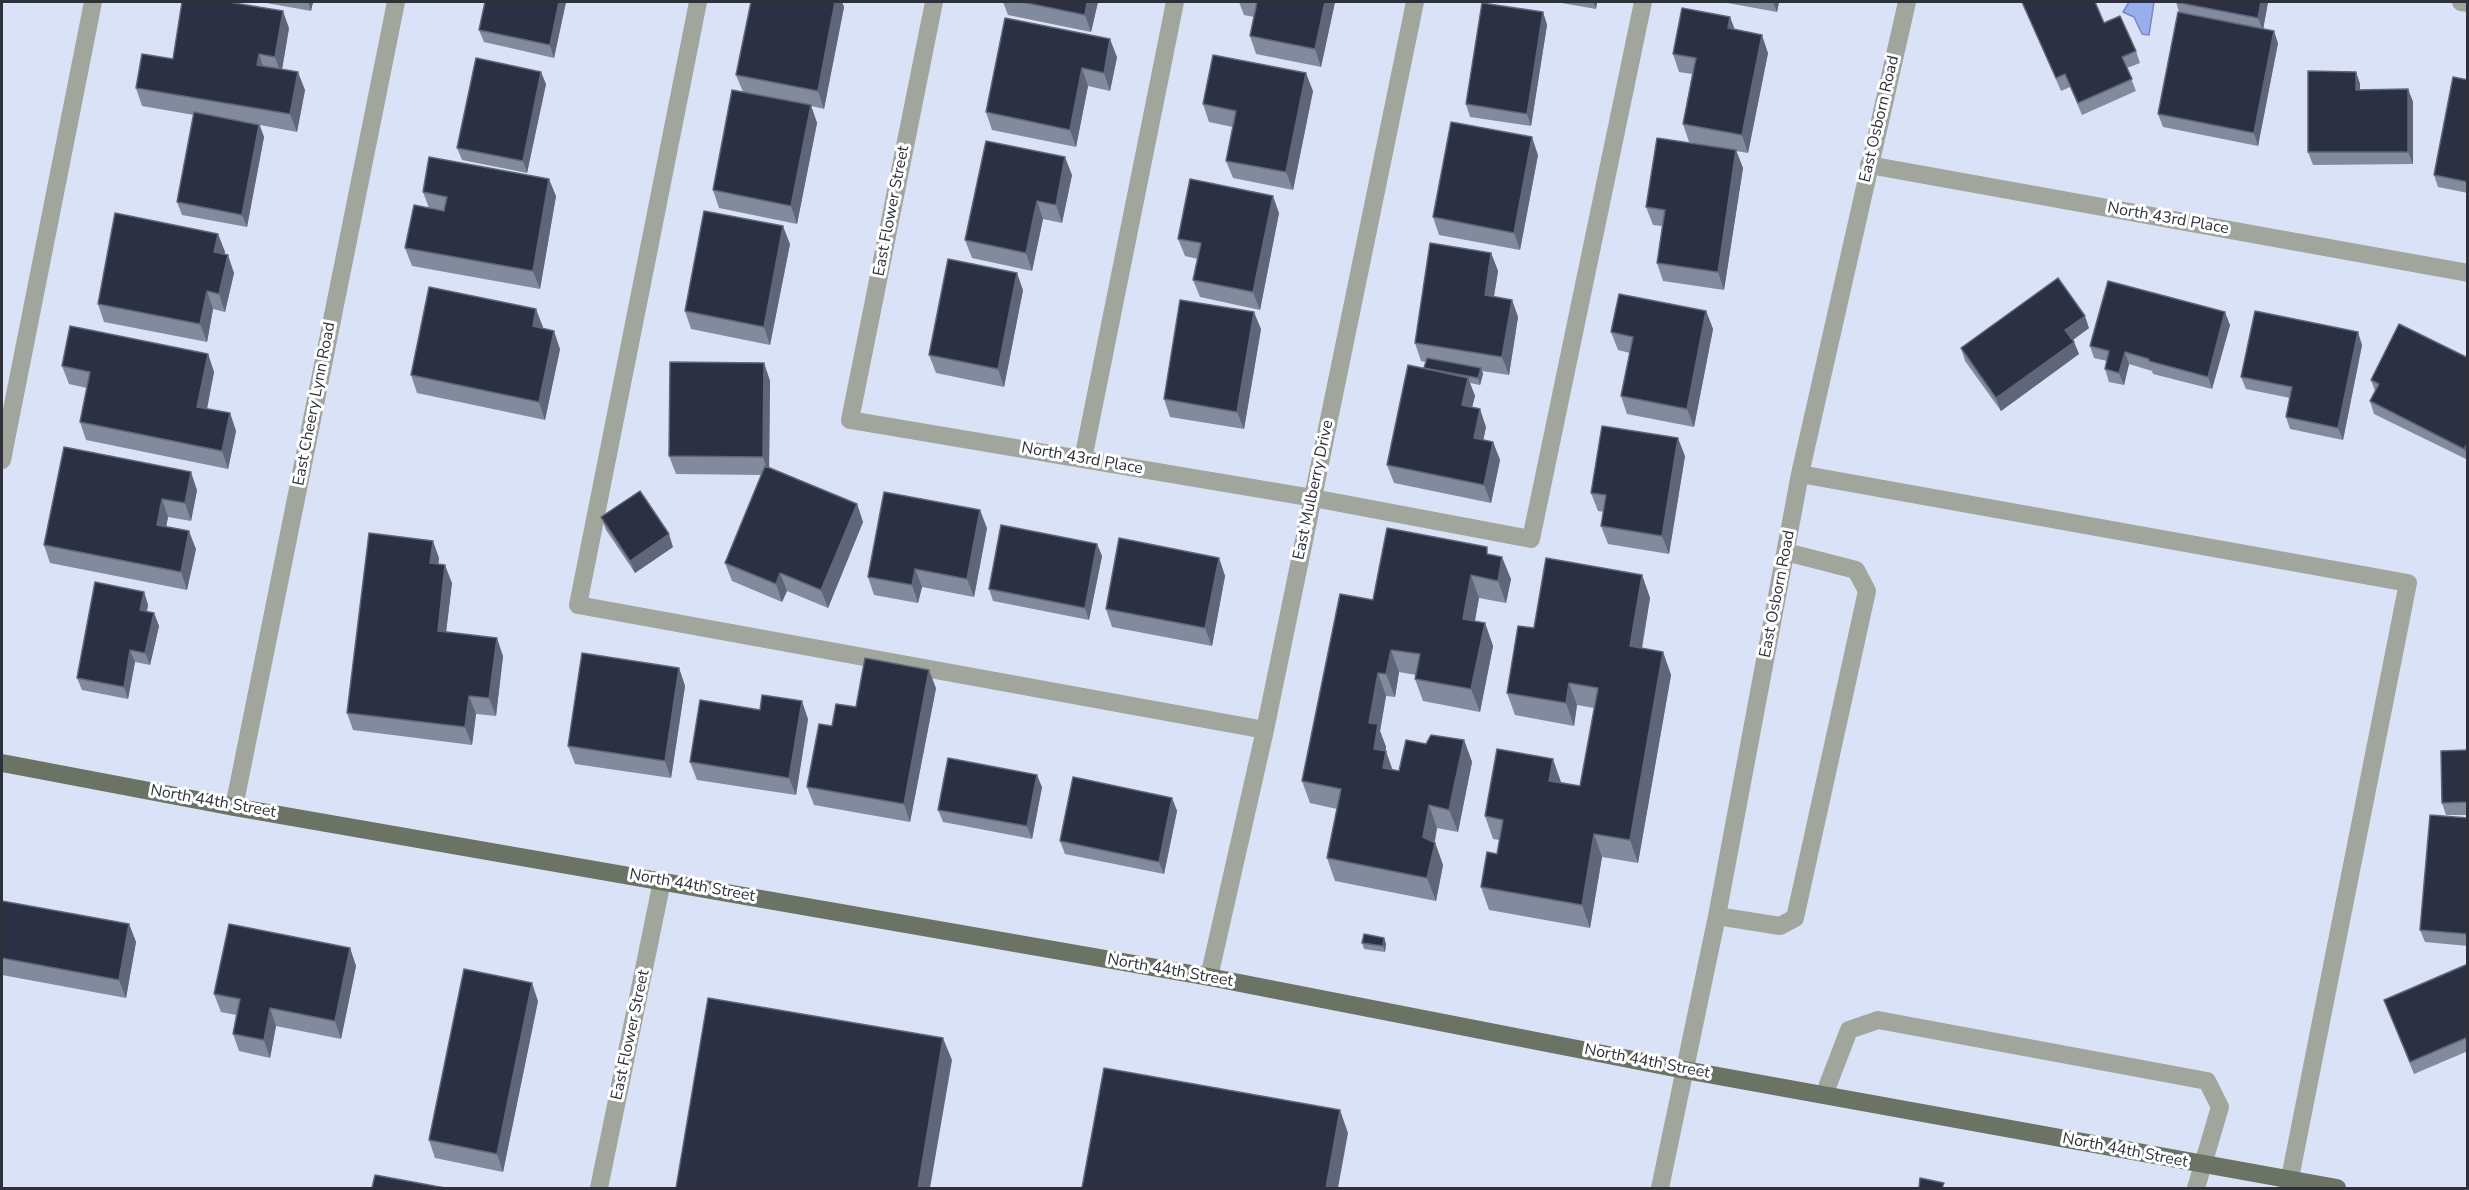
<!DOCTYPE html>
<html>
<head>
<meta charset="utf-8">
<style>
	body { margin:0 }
	#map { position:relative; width:2469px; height:1190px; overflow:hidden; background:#dae2f8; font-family:"Nunito Sans",sans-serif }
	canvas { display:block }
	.frame { position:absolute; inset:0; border:3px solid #2e313a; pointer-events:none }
</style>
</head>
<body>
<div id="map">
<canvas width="2469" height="1190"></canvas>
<div class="frame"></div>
</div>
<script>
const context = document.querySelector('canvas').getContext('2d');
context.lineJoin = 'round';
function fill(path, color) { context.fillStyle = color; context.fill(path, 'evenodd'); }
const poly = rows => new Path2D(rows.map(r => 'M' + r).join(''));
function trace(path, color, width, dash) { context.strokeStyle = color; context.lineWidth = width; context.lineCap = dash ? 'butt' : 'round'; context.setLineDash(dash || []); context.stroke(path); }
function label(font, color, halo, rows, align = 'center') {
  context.font = font + ' "Nunito Sans",sans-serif'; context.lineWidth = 6; context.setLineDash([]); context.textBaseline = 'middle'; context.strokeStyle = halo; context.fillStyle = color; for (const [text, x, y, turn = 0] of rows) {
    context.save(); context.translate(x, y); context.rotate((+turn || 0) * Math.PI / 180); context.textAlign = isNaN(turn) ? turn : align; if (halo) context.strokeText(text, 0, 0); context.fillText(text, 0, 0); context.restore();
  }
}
const water = poly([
	[2129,2,2154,2,2149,35,2142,34,2134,17,2123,12,2129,2]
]);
const minor = poly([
	[698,2,578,605,1265,730],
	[934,2,850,420,1313,498,1531,539,1643,2],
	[2461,2,2468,3],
	[1869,165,2468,273],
	[1083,459,1175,2],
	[2,460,93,2],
	[1800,474,2408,583,2288,1188],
	[234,807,396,2],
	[1717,916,1780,926,1795,918,1867,591,1856,570,1786,552],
	[1209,977,1265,730,1415,2],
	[1824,1095,1849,1030,1878,1020,2207,1081,2220,1107,2196,1188],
	[599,1188,662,881],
	[1660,1188,1717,916,1800,474,1907,2]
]);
const major = poly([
	[2,763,234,807,1209,977,1685,1070,2337,1188]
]);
const wall = poly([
	[261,2,313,2,311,11],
	[566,2,554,58,484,42,479,30],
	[751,2,842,2,844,7,824,109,811,106,817,123,797,224,719,208,713,190,743,92,736,75],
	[1003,2,1098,2,1091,32,1008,15],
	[1239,2,1335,2,1321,67,1256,54,1250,36,1254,17,1244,15],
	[1556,2,1597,2,1596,9],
	[1722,2,1779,2,1777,12],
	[2022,2,2104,23,2136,51,2140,63,2127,68,2136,91,2082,115,2070,87,2061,91],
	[2176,2,2268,2,2263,29,2278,43,2258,146,2163,127,2158,114,2179,12],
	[1543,12,1547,25,1531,126,1470,117,1466,104],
	[1005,18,1117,57,1110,91,1088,86,1076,147,992,130,986,112],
	[289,28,282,70,305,90,297,132,260,125,264,137,247,227,182,215,177,202,194,115,142,106,136,88,173,59],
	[1735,30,1768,53,1748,153,1736,151,1743,168,1724,290,1663,281,1657,263,1662,226,1653,225,1646,207,1724,149,1689,142,1683,124,1692,74,1679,72,1673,54],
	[2356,72,2360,84,2360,90,2408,89,2413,102,2413,164,2313,165,2308,152],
	[2468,80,2468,193,2438,187,2434,175],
	[546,84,527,173,462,160,457,148],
	[1313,91,1293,190,1233,178,1226,161,1233,127,1209,122,1203,104],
	[1538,155,1520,250,1439,235,1433,217],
	[1072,175,1062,223,1043,219,1032,271,972,258,965,240],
	[423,192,556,196,540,289,412,266,405,248,429,208],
	[1279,213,1260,310,1200,297,1193,280,1198,259,1185,256,1178,239],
	[218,234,225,252,224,254,234,273,225,312,213,309,207,342,104,322,98,304],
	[790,244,770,345,691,329,685,311],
	[1491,253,1498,271,1494,297,1512,300,1518,317,1509,375,1482,371,1483,374,1480,385,1470,383,1475,396,1472,407,1486,427,1483,440,1493,442,1500,460,1491,503,1394,483,1387,465,1424,369,1426,362,1421,361,1415,343],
	[1023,290,1004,387,936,373,929,355],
	[1706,311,1713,329,1694,427,1627,414,1621,396,1630,353,1618,350,1611,332],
	[2230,325,2212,389,2153,374,2152,371,2129,364,2124,385,2109,382,2105,369,2107,361,2094,358,2090,346],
	[543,327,542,328,560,349,545,420,417,393,411,375],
	[2089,328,2073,340,2079,354,2001,411,1965,361,1961,348],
	[1261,329,1244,429,1170,417,1164,399],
	[2362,345,2343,440,2290,429,2286,417,2290,398,2246,389,2241,377],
	[208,354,214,372,207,409,230,413,236,431,228,469,86,440,80,422,87,388,69,384,62,366],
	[2468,358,2468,460,2374,414,2370,401,2375,391,2371,380],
	[764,363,770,381,769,468,857,504,863,522,828,608,787,591,782,602,732,581,725,563,762,475,676,474,669,456],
	[64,447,197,490,191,521,168,517,166,527,196,549,187,590,50,563,44,545],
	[1685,456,1669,554,1608,544,1601,526,1604,512,1598,511,1591,493],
	[601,517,673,547,635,573,606,530],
	[987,528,974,597,922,587,918,603,874,595,868,577],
	[1097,544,1102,556,1089,620,993,601,989,589],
	[1490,555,1511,579,1506,603,1479,598,1475,621,1485,623,1493,646,1480,712,1423,701,1415,679,1416,675,1399,672,1395,697,1386,696,1380,731,1386,747,1385,751,1392,769,1399,771,1426,744,1464,740,1472,762,1458,832,1437,828,1435,842,1443,865,1436,901,1335,881,1327,858,1337,809,1310,803,1302,781,1373,600],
	[439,558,438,564,452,583,446,632,503,656,496,716,476,714,472,745,353,730,347,713],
	[1219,558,1225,576,1212,646,1112,627,1106,609],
	[1642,575,1650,598,1642,649,1663,652,1671,675,1638,863,1602,857,1590,928,1489,910,1481,887,1497,854,1500,840,1493,839,1485,816,1561,782,1580,786,1594,708,1577,705,1574,726,1515,715,1507,693,1534,628],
	[144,592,148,605,147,612,154,613,159,626,150,665,135,662,128,699,82,690,77,678],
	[679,668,685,686,671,778,575,764,568,746],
	[936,688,910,822,814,805,807,787,832,726,856,707],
	[808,719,796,795,697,780,690,762],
	[2468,750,2468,815,2446,815,2442,803],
	[1042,787,1032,839,943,822,938,810],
	[1172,798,1177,811,1164,874,1065,854,1060,841],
	[2468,818,2468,946,2425,942,2420,930],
	[2,901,129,924,136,942,126,998,2,975],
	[1384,938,1386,944,1385,952,1364,949,1362,943],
	[350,948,356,966,341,1039,276,1026,270,1058,239,1051,233,1034,236,1015,221,1012,214,994],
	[2468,964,2468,1051,2414,1074,2384,1000],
	[538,1001,503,1172,435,1158,429,1140]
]);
const shadedWall = poly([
	[308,2,313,2,311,11],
	[559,2,566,2,554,58,550,45],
	[835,2,842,2,844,7,824,109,818,91],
	[1087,2,1098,2,1091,32,1085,15],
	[1325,2,1335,2,1321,67,1315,49],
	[1593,2,1597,2,1596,9],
	[1773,2,1779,2,1777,12],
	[2261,2,2268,2,2263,30,2258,18],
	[283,11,289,28,281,75,275,57],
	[1543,12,1547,25,1531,126,1527,114],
	[1730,17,1737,35,1728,28],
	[2274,31,2278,43,2258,146,2254,133],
	[1762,35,1768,53,1748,153,1742,135],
	[1110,39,1117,57,1110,91,1104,73],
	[259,54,265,72,257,65],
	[1082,68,1088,86,1076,147,1070,130],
	[298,72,305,90,297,132,290,114],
	[541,72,546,84,527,173,523,161],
	[2356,72,2360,84,2360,102,2356,90],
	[1306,73,1313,91,1293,190,1286,172],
	[2408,89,2413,102,2413,164,2408,152],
	[811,105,817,123,797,224,791,206],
	[259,125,264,137,247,227,242,215],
	[1532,137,1538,155,1520,250,1514,233],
	[1736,150,1743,168,1724,290,1718,272],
	[1065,157,1072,175,1062,223,1056,205],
	[549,179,556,196,540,289,533,271],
	[1273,196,1279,213,1260,310,1253,292],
	[1037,201,1043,219,1032,271,1026,253],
	[783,226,790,244,770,345,764,327],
	[218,234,225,252,220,270,214,252],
	[1491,253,1498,271,1491,313,1485,295],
	[228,255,234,273,225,312,219,294],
	[1017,273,1023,290,1004,387,998,369],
	[207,291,213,309,207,342,200,324],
	[1512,300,1518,317,1509,375,1502,357],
	[536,309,543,327,539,344,533,326],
	[1706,311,1713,329,1694,427,1687,409],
	[1254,312,1261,329,1244,429,1237,412],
	[2225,312,2230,325,2212,389,2208,377],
	[2085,316,2089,328,2070,342,2065,330],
	[554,331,560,349,545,420,539,402],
	[2358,332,2362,345,2343,440,2338,428],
	[2074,342,2079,354,2001,411,1996,398],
	[2125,352,2129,364,2124,385,2119,373],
	[208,354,214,372,204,424,197,407],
	[764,363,770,381,769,475,763,457],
	[1481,368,1483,374,1480,385,1478,378],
	[1468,378,1475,396,1468,423,1462,405],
	[1480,409,1486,427,1480,456,1474,438],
	[230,413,236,431,228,469,222,451],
	[1678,438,1685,456,1669,554,1662,536],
	[1493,442,1500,460,1491,503,1484,485],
	[2468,442,2468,457,2464,449],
	[191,472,197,490,191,521,185,503],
	[162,499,168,517,163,543,157,525],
	[857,504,863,522,828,608,821,590],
	[980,510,987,528,974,597,967,579],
	[189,531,196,549,187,590,181,572],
	[669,534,673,547,635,573,630,561],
	[433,541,439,558,437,581,430,563],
	[1097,544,1102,556,1089,620,1085,608],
	[1502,557,1511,579,1506,603,1498,581],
	[1219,558,1225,576,1212,646,1205,628],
	[445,565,452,583,444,649,438,631],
	[915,569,922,587,918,603,912,585],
	[780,573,787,591,782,602,776,584],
	[1471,575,1479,598,1471,641,1463,619],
	[1642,575,1650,598,1638,669,1630,646],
	[144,592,148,605,144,622,140,610],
	[154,613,159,626,150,665,145,653],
	[1485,623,1493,646,1480,712,1471,689],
	[497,638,503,656,496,716,489,698],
	[130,650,135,662,128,699,124,687],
	[1391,650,1399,672,1395,697,1386,674],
	[1663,652,1671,675,1638,863,1630,840],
	[679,668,685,686,671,778,665,761],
	[929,670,936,688,910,822,904,804],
	[1378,673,1386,696,1380,731,1386,747,1382,772,1374,749,1369,723],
	[1569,683,1577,705,1574,726,1566,703],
	[469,696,476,714,472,745,465,727],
	[802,701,808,719,796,795,789,778],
	[1464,740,1472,762,1458,832,1449,810],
	[1386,751,1394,774,1383,768],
	[1553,759,1561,782,1557,803,1549,781],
	[1037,775,1042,787,1032,839,1027,826],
	[1172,798,1177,811,1164,874,1159,862],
	[1429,805,1437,828,1431,859,1423,837],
	[1594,834,1602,857,1590,928,1582,905],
	[1435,843,1443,865,1436,901,1427,878],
	[129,924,136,942,126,998,119,980],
	[1384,938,1386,944,1385,952,1383,946],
	[350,948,356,966,341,1039,335,1021],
	[532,983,538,1001,503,1172,497,1154],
	[270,1008,276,1026,270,1058,264,1040],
	[943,1038,952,1060,930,1188,918,1188],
	[1340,1110,1348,1133,1338,1188,1326,1188]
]);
const building = poly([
	[182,2,228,2,283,11,275,57,259,54,257,65,298,72,290,114,136,88,142,54,173,59,182,2],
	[485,2,559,2,550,45,479,30,485,2],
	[751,2,835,2,818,91,736,75,751,2],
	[1022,2,1087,2,1085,15,1022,2],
	[1257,2,1325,2,1315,49,1250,36,1257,2],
	[2022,2,2095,2,2104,23,2120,16,2136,51,2122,57,2132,79,2078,103,2065,74,2056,78,2022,2],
	[2175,2,2261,2,2258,18,2175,2],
	[1482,3,1543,12,1527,114,1466,104,1482,3],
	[1682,8,1730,17,1728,28,1762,35,1742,135,1683,124,1696,58,1673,54,1682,8],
	[2178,12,2274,31,2254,133,2158,114,2178,12],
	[1005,18,1110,39,1104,73,1082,68,1070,130,986,112,1005,18],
	[1213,55,1306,73,1286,172,1226,161,1236,111,1203,104,1213,55],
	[476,58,541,72,523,161,457,148,476,58],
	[2308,71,2356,72,2356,90,2408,89,2408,152,2308,152,2308,71],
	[2453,77,2468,80,2468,182,2434,175,2453,77],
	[732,90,811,105,791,206,713,190,732,90],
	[194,112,259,125,242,215,177,202,194,112],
	[1451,122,1532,137,1514,233,1433,217,1451,122],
	[1657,138,1736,150,1718,272,1657,263,1665,210,1646,207,1657,138],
	[986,141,1065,157,1056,205,1037,201,1026,253,965,240,986,141],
	[429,157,549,179,533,271,405,248,414,205,444,211,447,197,423,192,429,157],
	[1190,179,1273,196,1253,292,1193,280,1201,243,1178,239,1190,179],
	[704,211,783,226,764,327,685,311,704,211],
	[115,213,218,234,214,252,228,255,219,294,207,291,200,324,98,304,115,213],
	[1430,243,1491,253,1485,295,1512,300,1502,357,1415,343,1430,243],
	[948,259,1017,273,998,369,929,355,948,259],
	[2058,278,2085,316,2065,330,2074,342,1996,398,1961,348,2058,278],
	[2108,281,2225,312,2208,377,2149,361,2149,359,2125,352,2119,373,2105,369,2109,351,2090,346,2108,281],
	[429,287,536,309,533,326,554,331,539,402,411,375,429,287],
	[1619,294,1706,311,1687,409,1621,396,1633,337,1611,332,1619,294],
	[1180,300,1254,312,1237,412,1164,399,1180,300],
	[2255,311,2358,332,2338,428,2286,417,2292,387,2241,377,2255,311],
	[2399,324,2468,358,2468,442,2464,449,2370,401,2379,384,2371,380,2399,324],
	[70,326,208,354,197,407,230,413,222,451,80,422,90,372,62,366,70,326],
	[1427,358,1481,368,1478,378,1424,368,1427,358],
	[670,362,764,363,763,457,669,456,670,362],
	[1408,365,1468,378,1462,405,1480,409,1474,438,1493,442,1484,485,1387,465,1408,365],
	[1602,426,1678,438,1662,536,1601,526,1606,495,1591,493,1602,426],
	[64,447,191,472,185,503,162,499,157,525,189,531,181,572,44,545,64,447],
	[765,466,857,504,821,590,780,573,776,584,725,563,765,466],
	[640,491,669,534,630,561,601,517,640,491],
	[884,492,980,510,967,579,915,569,912,585,868,577,884,492],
	[1001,525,1097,544,1085,608,989,589,1001,525],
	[1387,528,1487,547,1487,554,1502,557,1498,581,1471,575,1463,619,1485,623,1471,689,1415,679,1420,654,1391,650,1386,674,1378,673,1369,723,1378,724,1374,749,1386,751,1383,768,1399,771,1406,740,1426,744,1431,735,1464,740,1449,810,1429,805,1423,837,1435,843,1427,878,1327,858,1341,789,1302,781,1340,594,1373,600,1387,528],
	[369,533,433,541,430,563,445,565,438,631,497,638,489,698,469,696,465,727,347,713,369,533],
	[1119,538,1219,558,1205,628,1106,609,1119,538],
	[1546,558,1642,575,1630,646,1663,652,1630,840,1594,834,1582,905,1481,887,1487,852,1497,854,1503,820,1485,816,1497,749,1553,759,1549,781,1580,786,1598,688,1569,683,1566,703,1507,693,1518,626,1534,628,1546,558],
	[95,582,144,592,140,610,154,613,145,653,130,650,124,687,77,678,95,582],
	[582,653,679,668,665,761,568,746,582,653],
	[865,658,929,670,904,804,807,787,819,724,832,726,836,704,856,707,865,658],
	[762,695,802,701,789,778,690,762,700,700,760,710,762,695],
	[2468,750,2468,802,2442,803,2441,751,2468,750],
	[948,758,1037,775,1027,826,938,810,948,758],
	[1073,777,1172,798,1159,862,1060,841,1073,777],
	[2430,815,2468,818,2468,934,2420,930,2430,815],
	[2,901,129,924,119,980,2,958,2,901],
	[229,924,350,948,335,1021,270,1008,264,1040,233,1034,240,999,214,994,229,924],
	[1364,934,1384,938,1383,946,1362,943,1364,934],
	[2468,964,2468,1037,2410,1062,2384,1000,2468,964],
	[464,969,532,983,497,1154,429,1140,464,969],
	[708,998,943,1038,918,1188,676,1188,708,998],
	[1104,1068,1340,1110,1326,1188,1082,1188,1104,1068],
	[375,1175,445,1188,372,1188,375,1175],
	[1920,1178,1944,1183,1942,1188,1919,1188,1920,1178]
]);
const streetNames = [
	["East Osborn Road",1880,119,-77],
	["East Flower Street",892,211,-79],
	["North 43rd Place",2168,219,10],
	["East Cheery Lynn Road",315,404,-79],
	["North 43rd Place",1082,459,10],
	["East Mulberry Drive",1314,490,-78],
	["East Osborn Road",1778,594,-79],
	["North 44th Street",213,802,10],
	["North 44th Street",692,886,10],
	["North 44th Street",1170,971,10],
	["East Flower Street",631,1035,-78],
	["North 44th Street",1647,1062,11],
	["North 44th Street",2125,1151,11]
];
fill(water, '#98afee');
trace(water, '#7889b8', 1.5);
trace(minor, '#a1a69d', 18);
trace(major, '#6b7464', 18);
fill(wall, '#828a9d');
fill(shadedWall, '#606679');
fill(building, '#2b3142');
trace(building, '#606679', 1.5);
label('16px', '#2e313a', '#fff', streetNames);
</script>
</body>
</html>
